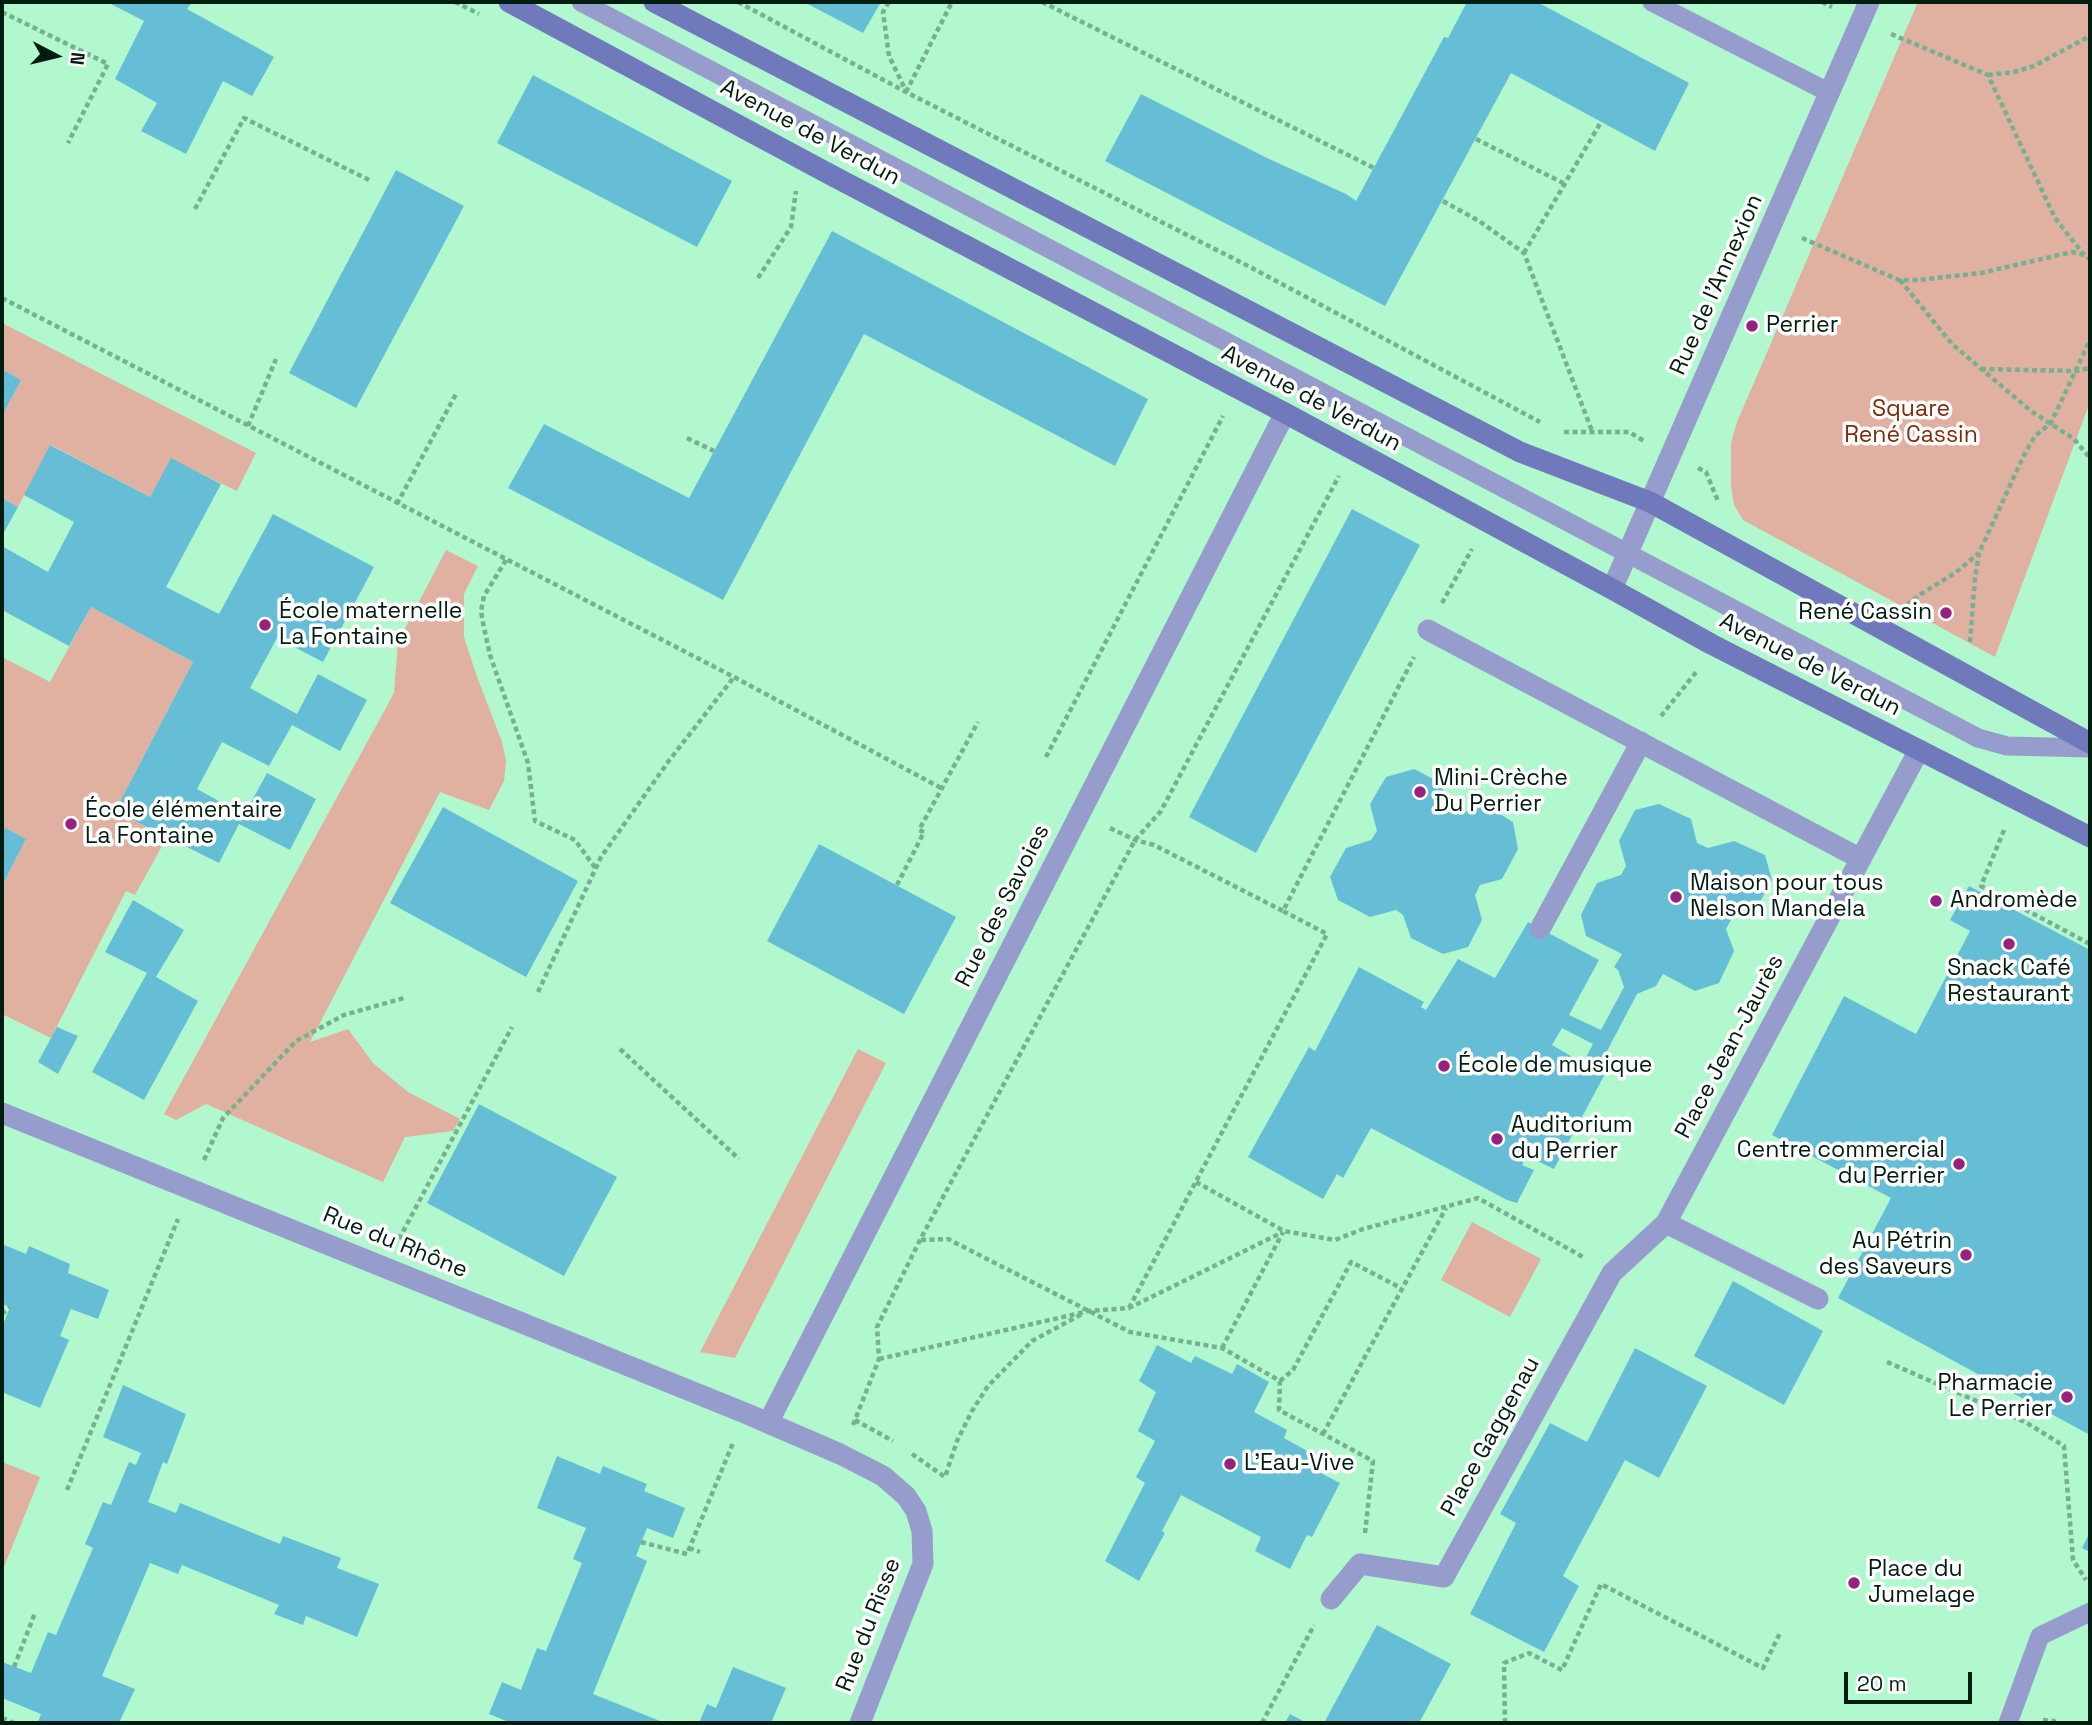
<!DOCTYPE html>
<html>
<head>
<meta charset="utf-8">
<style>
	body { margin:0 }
	#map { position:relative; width:2092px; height:1725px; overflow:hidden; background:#b1f8ce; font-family:"Space Grotesk",sans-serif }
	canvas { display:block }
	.frame { position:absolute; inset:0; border:4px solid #011d0f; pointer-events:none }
	.north { position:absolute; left:21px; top:21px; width:70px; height:70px; -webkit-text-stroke:5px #fff; paint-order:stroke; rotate:97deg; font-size:19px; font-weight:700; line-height:28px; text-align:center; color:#011d0f }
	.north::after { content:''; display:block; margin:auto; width:24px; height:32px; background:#011d0f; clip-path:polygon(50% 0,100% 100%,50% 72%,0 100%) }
	.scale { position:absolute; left:1844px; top:1672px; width:128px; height:32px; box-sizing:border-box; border:4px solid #011d0f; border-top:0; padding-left:9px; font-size:21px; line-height:24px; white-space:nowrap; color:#011d0f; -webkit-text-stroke:5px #fff; paint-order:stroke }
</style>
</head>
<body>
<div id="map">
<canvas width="2092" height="1725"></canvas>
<div class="frame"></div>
<div class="north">N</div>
<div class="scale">20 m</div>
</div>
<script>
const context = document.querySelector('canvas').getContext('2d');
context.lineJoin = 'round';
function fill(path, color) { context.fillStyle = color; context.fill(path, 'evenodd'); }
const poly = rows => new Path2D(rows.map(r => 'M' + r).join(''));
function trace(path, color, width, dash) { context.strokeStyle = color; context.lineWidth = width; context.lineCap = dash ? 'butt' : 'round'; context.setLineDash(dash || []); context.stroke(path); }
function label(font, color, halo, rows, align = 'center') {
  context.font = font + ' "Space Grotesk",sans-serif'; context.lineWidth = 7; context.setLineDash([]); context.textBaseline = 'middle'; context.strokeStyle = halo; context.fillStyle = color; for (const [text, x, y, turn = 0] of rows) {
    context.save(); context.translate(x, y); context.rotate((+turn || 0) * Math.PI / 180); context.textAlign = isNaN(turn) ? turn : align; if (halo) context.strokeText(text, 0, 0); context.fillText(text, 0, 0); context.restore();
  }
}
const green = poly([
	[1918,2,2090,2,2090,402,1995,657,1743,520,1734,505,1731,485,1731,443,1737,422],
	[2,323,256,453,237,491,171,459,150,497,51,445,18,507,2,498,2,416,21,380,2,369],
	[446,550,478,566,464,594,464,637,476,674,502,742,506,761,504,781,489,810,440,792,310,1042,348,1029,373,1063,408,1092,460,1119,453,1131,405,1137,383,1182,206,1104,176,1120,164,1114,394,693,398,642],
	[91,607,193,662,115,811,167,837,135,895,126,891,51,1038,2,1014,2,886,26,839,2,826,2,657,50,682],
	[858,1049,886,1063,735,1358,700,1352],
	[1472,1222,1541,1259,1510,1317,1441,1280],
	[2,1462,40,1477,2,1572]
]);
const building = poly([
	[107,2,192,2,187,9,274,57,252,96,223,81,186,154,141,131,157,103,115,79,144,21],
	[804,2,881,2,863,33],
	[1467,2,1537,2,1689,83,1655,151,1511,73,1385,306,1105,161,1141,94,1267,158,1346,194,1356,201,1444,37,1448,38],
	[533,75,732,181,697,247,497,143],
	[396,170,464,206,356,408,289,373],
	[832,231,1148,399,1115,466,864,334,723,600,508,488,544,424,689,498],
	[2,369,21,380,2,416],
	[50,445,150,497,171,458,221,484,166,587,219,614,273,514,374,567,323,662,277,638,250,688,297,714,318,674,367,700,340,751,292,725,269,766,222,742,197,789,244,815,267,773,316,799,290,850,239,824,219,863,115,811,193,662,91,607,69,646,2,610,2,546,48,572,74,522,24,495],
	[2,498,18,507,2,536],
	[1352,509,1420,545,1256,853,1189,817],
	[1414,769,1441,783,1449,810,1457,814,1487,806,1513,822,1518,849,1502,879,1480,885,1475,895,1482,920,1468,947,1443,954,1411,938,1403,915,1396,910,1370,917,1338,900,1330,877,1346,848,1371,840,1377,831,1370,804,1386,777],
	[1659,804,1691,819,1697,843,1708,848,1734,841,1765,855,1772,880,1755,911,1733,916,1726,929,1734,951,1719,983,1695,991,1663,974,1656,986,1637,994,1597,1070,1605,1074,1554,1169,1527,1156,1522,1165,1534,1170,1517,1203,1507,1200,1371,1128,1343,1178,1337,1174,1323,1199,1248,1157,1309,1047,1315,1051,1359,967,1424,1002,1421,1007,1426,1010,1458,959,1495,978,1528,922,1599,960,1569,1015,1601,1030,1624,987,1618,970,1614,967,1622,954,1586,936,1581,915,1597,883,1621,875,1626,866,1619,841,1635,810],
	[1562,1028,1593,1044,1583,1063,1552,1045],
	[443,807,578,881,526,977,390,903],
	[2,826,26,839,2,886],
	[819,844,956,917,904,1014,767,941],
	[1969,886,2090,950,2090,1435,1838,1298,1891,1198,1772,1135,1844,996,1916,1034,1970,931,1950,920],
	[133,900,184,930,156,977,198,1001,144,1100,92,1072,147,973,105,952],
	[57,1027,78,1036,58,1074,38,1062],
	[479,1104,617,1177,564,1276,427,1203],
	[2,1244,26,1254,29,1246,70,1264,68,1273,109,1290,98,1319,71,1309,60,1336,69,1340,40,1408,2,1392,2,1352,4,1345,2,1344,2,1327,10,1307,2,1304],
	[1733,1281,1823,1331,1784,1405,1694,1356],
	[1157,1345,1191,1363,1195,1356,1232,1374,1237,1364,1269,1382,1254,1412,1287,1430,1284,1438,1320,1458,1315,1470,1340,1483,1312,1537,1307,1535,1290,1569,1255,1551,1261,1537,1181,1495,1162,1531,1165,1533,1139,1581,1105,1561,1145,1483,1136,1477,1155,1441,1138,1431,1156,1392,1139,1381],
	[1635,1348,1707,1386,1659,1478,1625,1460,1563,1576,1579,1586,1544,1652,1470,1614,1516,1523,1500,1514,1550,1423,1587,1442],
	[123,1385,186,1414,167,1464,163,1462,148,1502,176,1513,180,1503,280,1544,283,1536,341,1558,337,1568,379,1584,357,1637,306,1616,303,1625,274,1614,279,1605,182,1565,178,1574,150,1563,102,1676,135,1689,119,1723,40,1723,38,1722,41,1714,2,1698,2,1662,31,1673,48,1632,56,1635,93,1548,85,1544,103,1502,111,1505,129,1462,136,1465,141,1453,103,1437],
	[557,1456,600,1474,603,1466,647,1484,644,1491,685,1508,673,1538,647,1528,636,1556,647,1561,593,1694,665,1723,511,1723,489,1714,502,1682,521,1690,537,1648,546,1651,582,1563,573,1559,586,1528,537,1508],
	[2090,1532,2090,1552,2082,1548],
	[1377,1625,1451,1664,1419,1723,1324,1723],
	[733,1667,786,1688,771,1723,699,1723,707,1704,716,1708],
	[1290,1714,1307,1723,1285,1723]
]);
const path = poly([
	[455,2,479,14],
	[738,2,906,92,1252,268,1540,422],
	[889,2,883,12,889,56,906,91],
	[1042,2,1374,168],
	[1822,2,1832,7],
	[2,12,108,64,68,143],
	[1891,34,1988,75,2055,218,2084,255],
	[1988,75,2014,72,2034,66,2090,36],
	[906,92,952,2],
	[1476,139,1565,184],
	[1443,201,1479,221,1524,253,1592,431],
	[195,209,244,118,369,180],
	[1802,238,1899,280,1918,280,1981,273,2072,252,2084,255,2090,259],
	[1524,253,1601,122],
	[758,278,791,227,796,191],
	[1900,280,1952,344,2031,411,2074,439,2090,458],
	[2,298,734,677,941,788],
	[1981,369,2076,371,2090,368],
	[248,426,276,359],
	[1564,432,1629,432,1644,441],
	[687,438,714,451],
	[1698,468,1706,472,1718,501],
	[397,504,457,392],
	[506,560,484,596,481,611,483,623,490,655,528,763,535,821,575,840,596,869],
	[1442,603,1472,549],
	[1907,605,1921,594,1955,573,1979,553],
	[1970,642,1975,578,1979,553,2024,455,2035,436,2051,423,2090,340],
	[1661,716,1697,671],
	[1046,757,1223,416],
	[1110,828,1135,840,1154,845,1283,911,1414,657],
	[2004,830,1981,886,2090,944],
	[897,885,924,832,919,830,978,722],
	[538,992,601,857,668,762,734,677],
	[620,1049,739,1159],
	[204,1160,223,1118,296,1041,344,1015,404,998],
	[1196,1182,1284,1231,1335,1240,1363,1229,1478,1198,1583,1257],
	[399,1239,512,1027],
	[921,1240,948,1239,1130,1332,1222,1348,1280,1381,1279,1410,1373,1461,1365,1533],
	[1129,1308,1327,934,1283,911],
	[2,1314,10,1307],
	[1222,1348,1283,1232],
	[879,1359,1089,1311,1129,1308,1283,1232],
	[1887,1362,2027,1423,2064,1446,2073,1560,2086,1580],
	[1280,1381,1293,1370,1351,1262,1401,1288],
	[855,1420,893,1441],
	[853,1425,879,1359,877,1327,920,1240,1135,840,1161,811,1339,476],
	[1323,1434,1446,1208],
	[912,1454,945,1477,957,1441,972,1411,988,1386,1032,1341,1082,1314],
	[67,1490,178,1219],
	[641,1542,687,1554,733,1443],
	[689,1548,700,1552],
	[14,1667,35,1613],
	[2,1718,14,1723],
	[2043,1720,2054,1721,2054,1723],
	[1262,1723,1314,1625],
	[1505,1723,1504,1663,1529,1653,1562,1670,1601,1584,1763,1668,1781,1631]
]);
const lane = poly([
	[581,2,1978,738,2007,746,2090,748],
	[1652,2,1830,93],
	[2008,1723,2040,1636,2090,1612]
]);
const street = poly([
	[1612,589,1869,2],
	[1428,630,1861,859],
	[1540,929,1641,742],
	[2,1113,745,1413,840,1454,883,1476,906,1496,916,1511,922,1531,923,1564,860,1723],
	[1666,1223,1818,1299],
	[768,1423,1285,413],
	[1331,1599,1360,1564,1444,1577,1612,1273,1666,1223,1919,750]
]);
const secondary = poly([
	[509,2,831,175,1285,413,1612,589,1711,644,2090,837],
	[654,2,1520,452,1650,502,2090,743]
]);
const markers = [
	[1752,326,7,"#96217e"],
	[1946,613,7,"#96217e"],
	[265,625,7,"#96217e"],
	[1420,792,7,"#96217e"],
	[71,824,7,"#96217e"],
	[1676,897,7,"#96217e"],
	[1936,901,7,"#96217e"],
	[2009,944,7,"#96217e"],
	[1444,1066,7,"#96217e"],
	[1497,1139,7,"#96217e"],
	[1959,1164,7,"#96217e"],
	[1966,1255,7,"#96217e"],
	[2067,1397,7,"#96217e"],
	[1230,1464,7,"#96217e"],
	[1854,1583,7,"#96217e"]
];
const streetNames = [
	["Avenue de Verdun",810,133,28],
	["Rue de l'Annexion",1717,285,-66],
	["Avenue de Verdun",1311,399,28],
	["Avenue de Verdun",1810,665,27],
	["Rue des Savoies",1003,906,-63],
	["Place Jean-Jaurès",1730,1047,-62],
	["Rue du Rhône",395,1243,22],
	["Place Gaggenau",1491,1437,-61],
	["Rue du Risse",869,1625,-69]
];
const poiNames = [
	["Perrier",1766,326],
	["École maternelle",279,612],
	["La Fontaine",279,638],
	["René Cassin",1932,613,"right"],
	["Mini-Crèche",1434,779],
	["Du Perrier",1434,805],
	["École élémentaire",85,811],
	["La Fontaine",85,837],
	["Maison pour tous",1690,884],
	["Nelson Mandela",1690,910],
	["Andromède",1950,901],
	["Snack Café",2009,969,"center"],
	["Restaurant",2009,995,"center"],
	["École de musique",1458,1066],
	["Auditorium",1511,1126],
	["du Perrier",1511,1152],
	["Centre commercial",1945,1151,"right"],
	["du Perrier",1945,1177,"right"],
	["Au Pétrin",1952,1242,"right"],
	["des Saveurs",1952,1268,"right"],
	["Pharmacie",2053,1384,"right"],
	["Le Perrier",2053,1410,"right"],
	["L'Eau-Vive",1244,1464],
	["Place du",1868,1570],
	["Jumelage",1868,1596]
];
const parkNames = [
	["Square",1911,410],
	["René Cassin",1911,436]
];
fill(green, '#e0b0a1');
fill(building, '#66bed6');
trace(path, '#77b090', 4.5, [5, 3.5]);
trace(lane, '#969dcc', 19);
trace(street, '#969dcc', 21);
trace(secondary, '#7179bd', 21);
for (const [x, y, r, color] of markers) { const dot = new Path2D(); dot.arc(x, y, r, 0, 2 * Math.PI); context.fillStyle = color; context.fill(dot); trace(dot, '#fff', 2.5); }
label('23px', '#011d0f', '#fff', streetNames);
label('23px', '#011d0f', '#fff', poiNames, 'left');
label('23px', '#7d290a', '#fff', parkNames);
</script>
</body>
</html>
